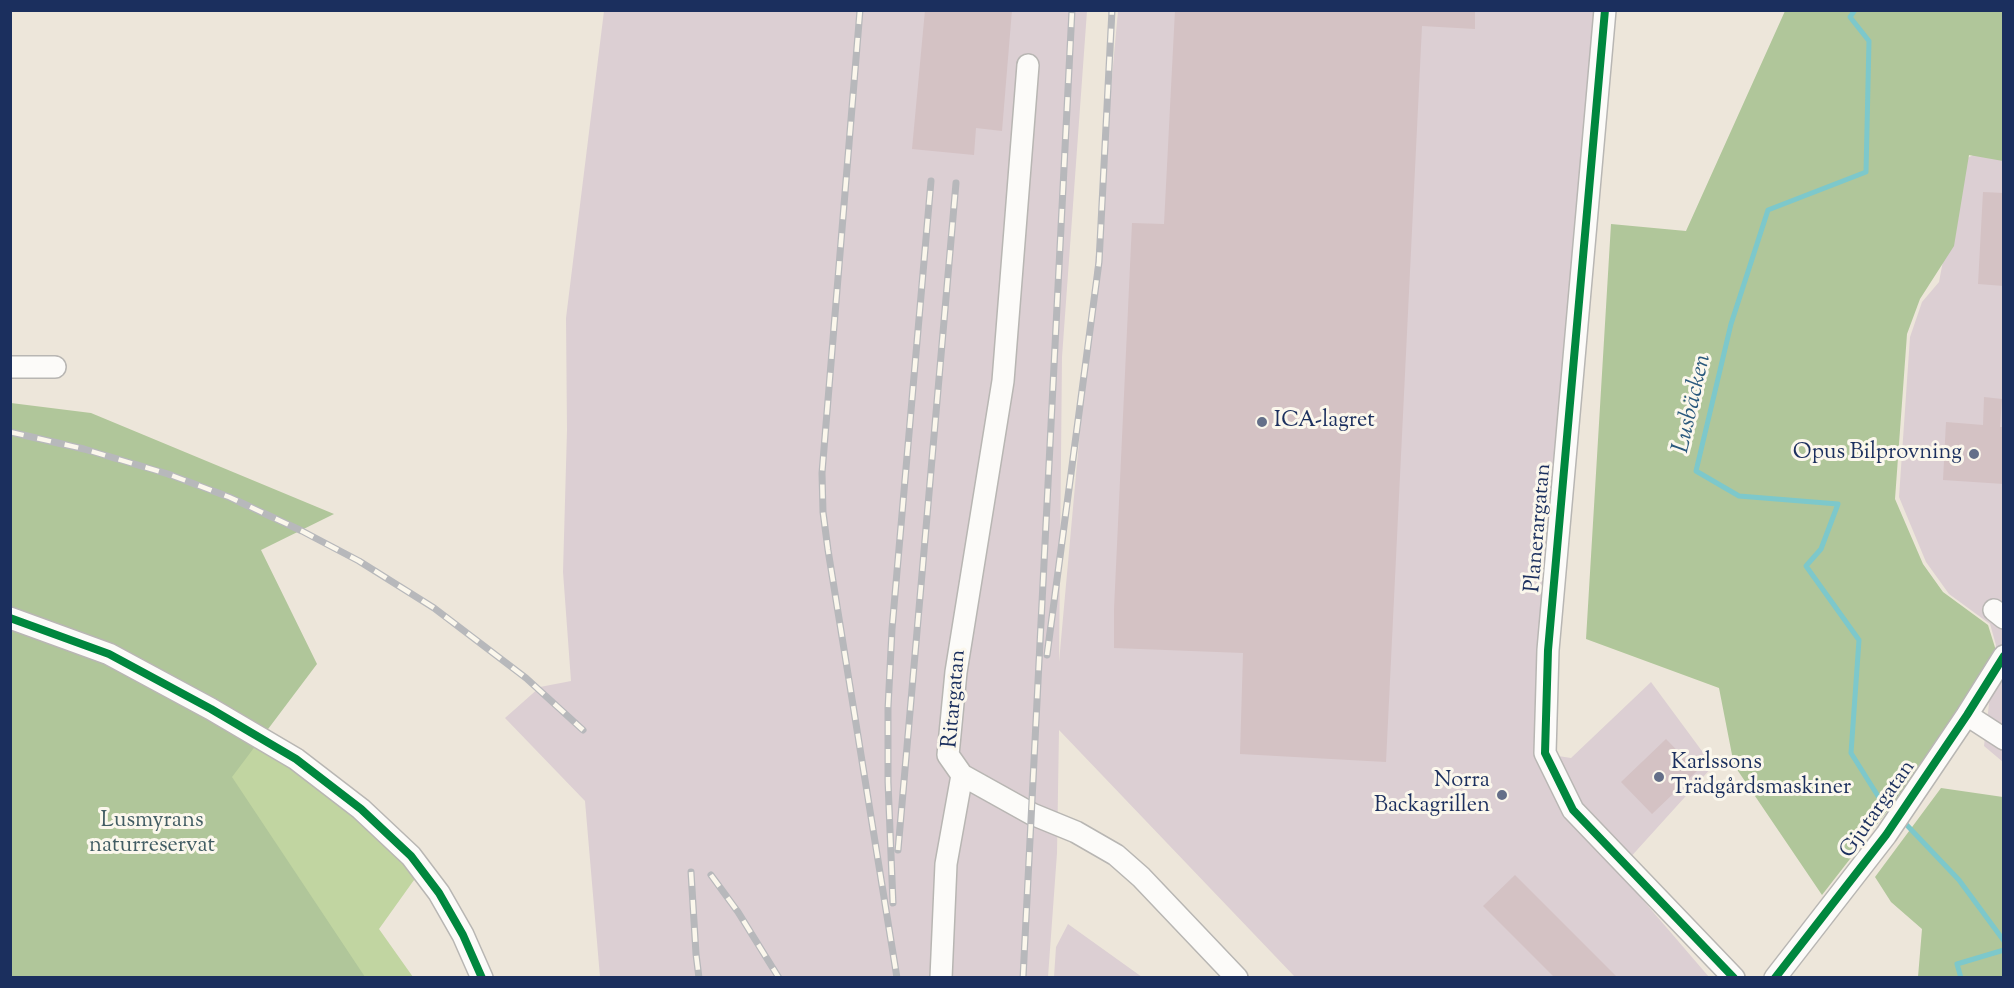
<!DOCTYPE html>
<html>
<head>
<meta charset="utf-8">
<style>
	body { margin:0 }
	#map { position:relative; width:2014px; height:988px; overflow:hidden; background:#ede6da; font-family:"Sorts Mill Goudy",serif }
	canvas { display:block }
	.frame { position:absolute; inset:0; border:12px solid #1b2f5e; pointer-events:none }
</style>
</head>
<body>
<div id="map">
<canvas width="2014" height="988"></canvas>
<div class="frame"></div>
</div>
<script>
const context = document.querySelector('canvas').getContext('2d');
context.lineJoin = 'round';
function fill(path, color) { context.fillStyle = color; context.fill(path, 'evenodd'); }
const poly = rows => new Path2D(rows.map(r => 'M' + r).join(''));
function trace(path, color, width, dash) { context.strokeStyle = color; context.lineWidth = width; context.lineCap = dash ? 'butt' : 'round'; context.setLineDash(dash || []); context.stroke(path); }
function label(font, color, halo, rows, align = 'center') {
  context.font = font + ' "Sorts Mill Goudy",serif'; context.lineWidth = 6; context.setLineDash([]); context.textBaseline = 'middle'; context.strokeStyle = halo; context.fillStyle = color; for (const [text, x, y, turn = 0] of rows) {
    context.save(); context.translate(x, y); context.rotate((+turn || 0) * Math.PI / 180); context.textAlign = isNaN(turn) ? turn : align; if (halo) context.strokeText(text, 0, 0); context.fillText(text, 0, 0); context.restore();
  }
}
const industrial = poly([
	[604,11,1087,11,1062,357,1059,662,1118,11,1605,11,1545,754,1571,758,1651,682,1713,766,1618,871,1709,977,1295,977,1059,730,1057,853,1048,977,600,977,585,801,505,718,540,687,571,681,563,572,567,430,566,318],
	[2003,139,2003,762,1984,746,1996,645,1990,624,1949,594,1926,562,1899,497,1910,337,1922,302,1939,282,1962,161],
	[1068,924,1142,977,1054,977,1056,947]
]);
const green = poly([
	[34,619,311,768,419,873,379,929,413,977,11,977]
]);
const forest = poly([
	[1785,11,2003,11,2003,161,1969,155,1954,246,1920,299,1907,334,1895,499,1923,564,1943,592,1988,625,1998,657,1909,783,1822,895,1734,765,1719,688,1586,639,1611,224,1686,231],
	[11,403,91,413,334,514,261,550,317,664,232,777,365,977,11,978],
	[1941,788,2003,797,2003,977,1918,977,1922,929,1891,902,1875,877]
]);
const stream = poly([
	[1855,10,1850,17,1869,41,1866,172,1768,210,1731,324,1696,471,1739,496,1838,504,1821,549,1806,566,1859,640,1851,753,1878,796,1895,814],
	[1902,820,1959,880,2004,941],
	[1961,978,1957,964,2004,950]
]);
const building = poly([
	[925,10,1012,10,1002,131,976,128,974,155,912,149],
	[1175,10,1475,10,1475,29,1422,26,1386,762,1240,754,1243,653,1114,648,1114,609,1132,223,1164,224],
	[1983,192,2004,193,2004,286,1978,284],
	[1984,397,2002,399,2000,427,2004,427,2004,484,1943,480,1946,422,1983,425],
	[1666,739,1697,771,1652,814,1621,782],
	[1515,875,1618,978,1555,978,1483,906]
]);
const minor = poly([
	[1605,10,1548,650,1545,753,1573,810,1734,978],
	[1028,65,1003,381,956,672,948,755,962,775,1032,814,1076,832,1116,855,1141,877,1237,978],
	[10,367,55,367],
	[1994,610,2004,618],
	[10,618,109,654,211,709,296,759,361,809,411,856,439,893,463,935,482,978],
	[1967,715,2004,739],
	[941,978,946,864,962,775],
	[1775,978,1886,835,1967,715,2004,656]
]);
const rail = poly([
	[860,10,822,473,823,512,828,550,897,978],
	[10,432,84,449,168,474,229,497,302,531,359,561,434,608,526,678,583,730],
	[1047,655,1099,262,1112,10],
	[898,850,956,183],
	[691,872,696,954,699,978],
	[711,875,738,912,779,978],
	[893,903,888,782,888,708,892,629,931,181],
	[1023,978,1072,10]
]);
const cycleway = poly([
	[1605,10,1548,650,1545,753,1573,810,1734,978],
	[10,618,109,654,211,709,296,759,361,809,411,856,439,893,463,935,482,978],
	[1775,978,1886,835,1967,715,2004,656]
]);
const markers = [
	[1262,422,6,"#646f89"],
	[1974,454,6,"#646f89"],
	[1659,777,6,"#646f89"],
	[1502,795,6,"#646f89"]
];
const poiNames = [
	["ICA-lagret",1274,422],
	["Opus Bilprovning",1962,454,"right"],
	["Karlssons",1671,764],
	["Trädgårdsmaskiner",1671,789],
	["Norra",1490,782,"right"],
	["Backagrillen",1490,807,"right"]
];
const streetNames = [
	["Planerargatan",1540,528,-85],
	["Ritargatan",956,699,-85],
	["Gjutargatan",1879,810,-55]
];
const parkNames = [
	["Lusmyrans",152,822],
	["naturreservat",152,847]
];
const waterNames = [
	["Lusbäcken",1694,404,-77]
];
fill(industrial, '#dccfd3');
fill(green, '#c1d5a1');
fill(forest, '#b0c69a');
trace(stream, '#7dc8cb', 5);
fill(building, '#d4c2c4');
trace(minor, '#b8b6b3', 24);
trace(minor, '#fcfbf9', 21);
trace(rail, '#b7b8bb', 7);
trace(rail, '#fbf7ec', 4.5, [14]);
trace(cycleway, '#00873e', 8);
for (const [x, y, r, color] of markers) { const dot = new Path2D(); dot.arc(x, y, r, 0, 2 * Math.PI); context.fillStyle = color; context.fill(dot); trace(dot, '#fbf7ec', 2); }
label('22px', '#1b2f5e', '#fbf7ec', poiNames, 'left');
label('22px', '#1b2f5e', '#fbf7ec', streetNames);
label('22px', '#425d64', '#fbf7ec', parkNames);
label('italic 24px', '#2a597d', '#fbf7ec', waterNames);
</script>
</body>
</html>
